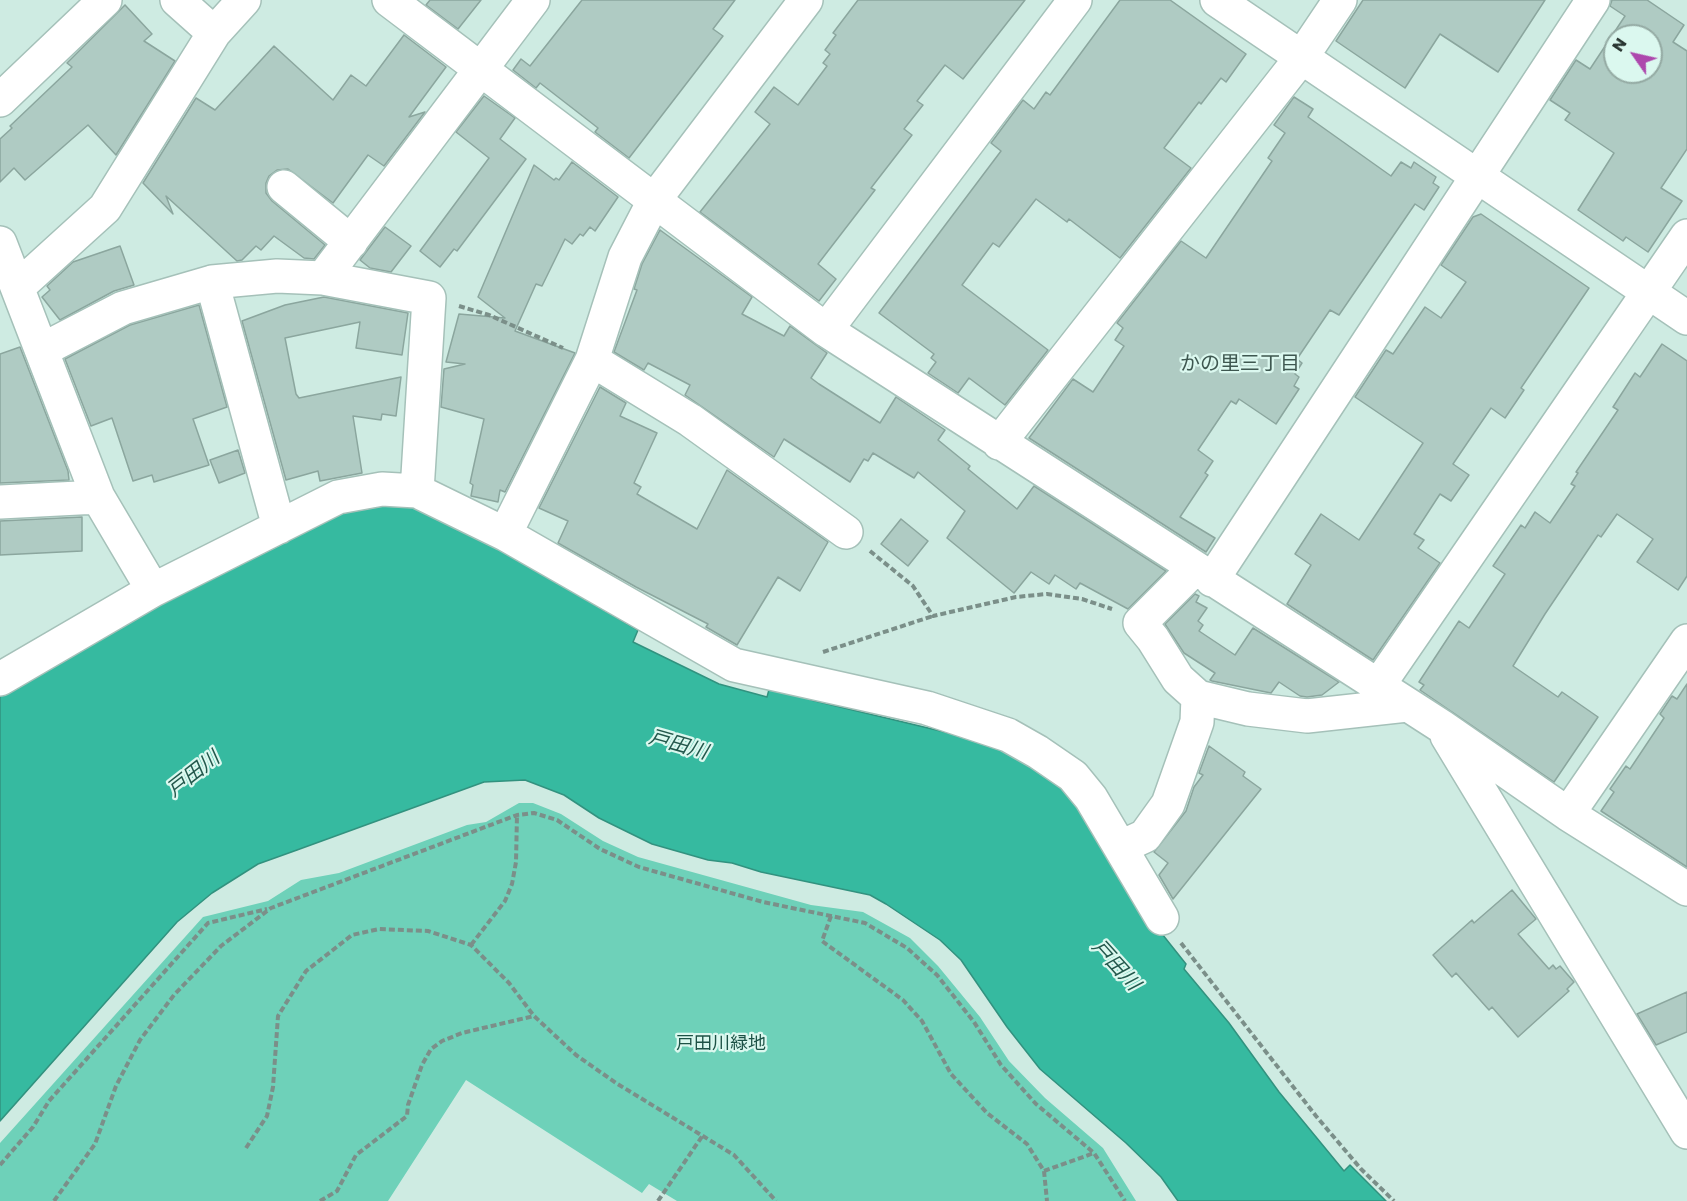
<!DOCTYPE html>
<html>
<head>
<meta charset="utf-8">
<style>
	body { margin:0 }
	#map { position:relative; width:1687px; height:1201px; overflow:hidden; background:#ceebe2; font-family:Poppins,sans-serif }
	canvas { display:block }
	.north { position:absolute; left:1603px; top:24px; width:60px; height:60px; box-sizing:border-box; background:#dbf8ef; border:2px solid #94aaa3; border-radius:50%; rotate:304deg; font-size:16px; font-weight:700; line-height:24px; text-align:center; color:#2a3632 }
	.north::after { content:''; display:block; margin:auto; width:21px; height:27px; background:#ad48ad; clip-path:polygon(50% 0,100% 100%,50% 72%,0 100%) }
</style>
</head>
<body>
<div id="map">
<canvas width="1687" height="1201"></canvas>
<div class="north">N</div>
</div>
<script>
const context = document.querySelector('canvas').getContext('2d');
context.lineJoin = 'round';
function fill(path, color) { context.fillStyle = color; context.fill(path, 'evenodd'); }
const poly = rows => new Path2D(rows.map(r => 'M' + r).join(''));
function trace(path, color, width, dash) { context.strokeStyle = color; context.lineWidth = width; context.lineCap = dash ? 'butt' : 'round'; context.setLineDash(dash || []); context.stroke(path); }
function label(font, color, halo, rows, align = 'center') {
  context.font = font + ' Poppins,"Noto Sans JP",sans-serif'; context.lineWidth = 4.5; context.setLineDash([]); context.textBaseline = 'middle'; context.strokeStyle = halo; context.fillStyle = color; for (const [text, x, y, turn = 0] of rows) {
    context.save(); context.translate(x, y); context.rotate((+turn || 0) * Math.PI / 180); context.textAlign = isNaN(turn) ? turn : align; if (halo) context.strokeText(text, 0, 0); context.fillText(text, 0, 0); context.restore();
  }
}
const green = poly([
	[519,803,533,803,561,814,603,841,638,857,811,905,863,912,910,938,938,966,980,1017,1009,1061,1045,1098,1103,1148,1136,1201,677,1201,649,1184,642,1193,466,1080,388,1201,0,1201,0,1143,203,917,268,901,301,880,339,873,467,825,486,822]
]);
const water = poly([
	[376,501,424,504,638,630,633,642,719,684,767,697,770,686,810,694,811,700,953,734,957,727,1042,768,1078,802,1131,895,1186,964,1184,969,1229,1023,1279,1092,1344,1171,1350,1165,1386,1201,1178,1201,1161,1177,1126,1143,1040,1069,1007,1027,961,960,940,940,886,904,870,895,761,872,732,863,708,860,652,844,599,818,564,795,525,780,484,782,297,850,258,864,212,893,177,922,0,1121,0,689,262,548,346,509,376,501]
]);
const building = poly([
	[430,0,481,0,458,29,426,5,430,0],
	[582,0,735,0,713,29,723,36,629,158,595,132,598,128,540,83,536,88,513,70,521,59,530,66,582,0],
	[858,0,1025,0,963,79,945,65,917,101,923,105,904,129,912,135,871,188,875,190,818,264,836,279,819,301,700,212,770,124,755,112,774,87,798,105,827,66,823,63,830,54,825,50,836,35,833,33,858,0],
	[1120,0,1170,0,1246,54,1226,82,1221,78,1201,104,1199,102,1164,148,1191,168,1120,258,1069,219,1067,222,1036,199,999,247,993,243,962,285,1048,350,1005,405,969,378,958,393,928,373,936,362,931,358,934,354,879,313,1001,151,991,143,1023,100,1034,109,1046,92,1050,95,1120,0],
	[1363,0,1545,0,1498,72,1440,34,1405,88,1336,41,1363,0],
	[1612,0,1647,0,1684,25,1673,42,1687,51,1687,149,1661,188,1682,201,1648,252,1626,237,1623,241,1578,210,1614,153,1565,120,1570,113,1550,100,1576,60,1590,69,1625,16,1610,6,1612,0],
	[1615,36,1651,36,1651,72,1615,72,1615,36],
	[125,5,152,34,144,41,175,61,116,155,88,125,25,180,14,168,0,182,0,139,12,128,10,126,72,67,67,63,125,5],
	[404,35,446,67,409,117,425,112,384,166,368,155,333,203,288,169,277,170,269,176,266,183,266,193,272,201,325,245,314,259,304,258,274,236,261,250,256,246,242,260,237,261,166,196,173,214,143,183,196,98,215,110,274,46,333,100,351,75,366,86,404,35],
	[484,96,515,118,500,139,526,159,457,251,454,249,440,267,420,251,489,158,456,132,484,96],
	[1294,97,1313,109,1308,117,1391,176,1401,162,1411,168,1414,162,1436,177,1433,183,1439,187,1424,210,1415,204,1339,315,1330,310,1297,359,1302,363,1295,374,1299,377,1294,386,1299,389,1276,424,1239,399,1236,404,1231,401,1198,450,1213,461,1205,473,1208,475,1180,517,1215,538,1206,552,1029,438,1073,379,1093,392,1124,346,1115,340,1123,328,1117,323,1181,241,1206,258,1272,161,1268,158,1285,133,1274,125,1294,97],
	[572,162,618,197,595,231,590,227,583,236,580,234,572,244,565,239,542,286,536,284,515,331,575,353,505,492,500,490,498,502,471,496,473,485,470,483,484,419,441,407,444,369,465,364,446,362,459,314,505,318,478,297,534,165,554,180,556,178,559,180,572,162],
	[1481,214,1589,288,1521,388,1524,390,1505,418,1491,408,1453,464,1469,475,1451,501,1440,494,1414,534,1424,540,1418,548,1440,563,1373,660,1287,604,1311,565,1295,554,1321,514,1359,540,1423,443,1355,397,1386,350,1393,354,1425,307,1441,318,1466,282,1441,265,1473,217,1481,214],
	[385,227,411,246,391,272,370,268,360,260,385,227],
	[660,230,752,297,742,314,784,336,790,326,827,353,811,378,819,384,880,423,896,397,945,430,938,440,970,466,968,469,1017,509,1034,486,1166,571,1128,609,1080,583,1076,589,1055,575,1049,584,1031,572,1014,593,947,538,965,511,918,472,914,478,873,453,868,461,864,459,850,482,784,439,774,457,685,395,690,385,648,363,644,370,614,352,637,290,634,289,642,264,660,230],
	[120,246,134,285,114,291,60,320,42,297,50,290,47,286,73,262,120,246],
	[324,297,408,313,402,355,356,348,360,322,285,338,296,394,299,398,401,377,396,416,382,414,381,420,353,416,362,473,320,481,318,471,286,480,242,321,285,305,324,297],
	[199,305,227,407,193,419,209,465,154,482,152,475,133,481,112,418,91,426,65,359,130,325,199,305],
	[1662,344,1687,361,1687,576,1678,590,1637,562,1653,539,1617,514,1601,537,1598,535,1545,614,1513,666,1558,697,1562,692,1598,717,1554,782,1420,690,1424,685,1419,682,1459,621,1469,628,1505,574,1493,566,1521,525,1525,528,1535,512,1550,523,1575,486,1571,484,1578,473,1576,472,1618,410,1613,407,1635,373,1640,377,1662,344],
	[20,347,68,471,69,480,0,483,0,354,20,347],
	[600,387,626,403,620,416,657,433,634,483,641,487,637,494,697,529,727,470,828,542,800,591,778,577,737,645,706,627,708,624,636,587,558,543,568,521,539,508,600,387],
	[238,450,245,473,219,483,210,460,238,450],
	[82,517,82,551,0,555,0,521,82,517],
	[901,519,928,541,908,566,881,544,901,519],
	[1195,594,1199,596,1196,602,1207,608,1198,621,1203,625,1199,631,1235,655,1253,628,1339,682,1322,695,1307,697,1300,696,1279,682,1271,693,1212,681,1210,680,1215,673,1184,653,1165,624,1195,594],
	[1687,684,1687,867,1601,811,1614,792,1610,789,1626,766,1630,769,1664,718,1660,714,1672,696,1677,699,1687,684],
	[1209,746,1245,772,1243,776,1261,789,1173,899,1159,875,1168,863,1154,852,1186,811,1194,787,1203,775,1199,773,1209,746],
	[1512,890,1536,919,1518,934,1549,969,1553,965,1556,969,1560,966,1574,982,1567,989,1569,991,1518,1037,1492,1007,1489,1010,1456,973,1452,977,1433,955,1472,920,1474,923,1512,890],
	[1687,992,1687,1032,1656,1045,1637,1014,1687,992]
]);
const path = poly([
	[459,306,489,315,563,348],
	[870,551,913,586,933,616,1016,597,1047,594,1082,599,1112,609],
	[823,652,933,616],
	[831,916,822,941,903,1000,922,1021,951,1074,987,1113,1027,1144,1044,1171,1047,1201],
	[1181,943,1316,1116,1361,1169,1394,1201],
	[471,945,505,901,512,884,516,862,517,815],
	[246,1148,267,1116,273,1087,278,1016,306,971,352,935,379,929,428,931,471,945,509,983,534,1016,576,1055,616,1083,734,1155,776,1201],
	[0,1165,33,1127,49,1101,208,923,267,909],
	[1044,1171,1094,1153],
	[54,1201,95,1144,116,1086,140,1040,174,995,221,946,271,908,517,815,534,813,557,820,600,849,639,867,763,902,865,923,907,948,937,975,974,1022,1001,1065,1036,1104,1094,1153,1125,1201],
	[320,1201,337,1191,356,1155,407,1116,408,1105,422,1065,431,1049,442,1041,462,1033,534,1016],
	[658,1201,703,1135]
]);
const minor = poly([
	[177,0,214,33],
	[389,0,826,330,1441,726,1568,814,1687,889],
	[1217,0,1687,318],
	[0,100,105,0],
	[284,187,351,242],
	[0,243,98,497,0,502],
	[323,278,533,0],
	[212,282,279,527],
	[18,287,105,208,214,33,244,0],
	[826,330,1075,0],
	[42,350,123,308,212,282,277,276,323,278,429,298,417,491],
	[592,360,690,420,846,532],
	[999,443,1301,58,1340,0],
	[98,497,153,590],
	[505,534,592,360,625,257,655,199,806,0],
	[1194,569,1140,623,1153,639,1178,679,1198,697,1248,709,1307,716,1407,705],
	[1212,580,1593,0],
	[0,679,153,590,338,497,382,489,417,491,505,534,734,665,927,708,1008,735,1038,752,1073,776,1091,798,1162,918],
	[1378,686,1687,236],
	[1447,736,1687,1132],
	[1568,814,1687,641],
	[1121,847,1145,836,1168,804,1197,722,1198,697]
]);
const parkNames = [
	["戸田川緑地",721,1044]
];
const neighbourhoodNames = [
	["かの里三丁目",1240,365]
];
const waterNames = [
	["戸田川",678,746,16],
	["戸田川",194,775,-38],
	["戸田川",1115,966,48]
];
fill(green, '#6ed1b9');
fill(water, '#36baa0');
trace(water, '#32927f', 1.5);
fill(building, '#afcbc3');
trace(building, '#8ba69e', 1.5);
trace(minor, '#a5c1b9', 36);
trace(path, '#7b8f89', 4, [6, 3]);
trace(minor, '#fff', 33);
label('18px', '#1d5246', '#dbf8ef', parkNames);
label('20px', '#3e5750', '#dbf8ef', neighbourhoodNames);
label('italic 20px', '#23584c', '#dbf8ef', waterNames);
</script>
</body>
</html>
